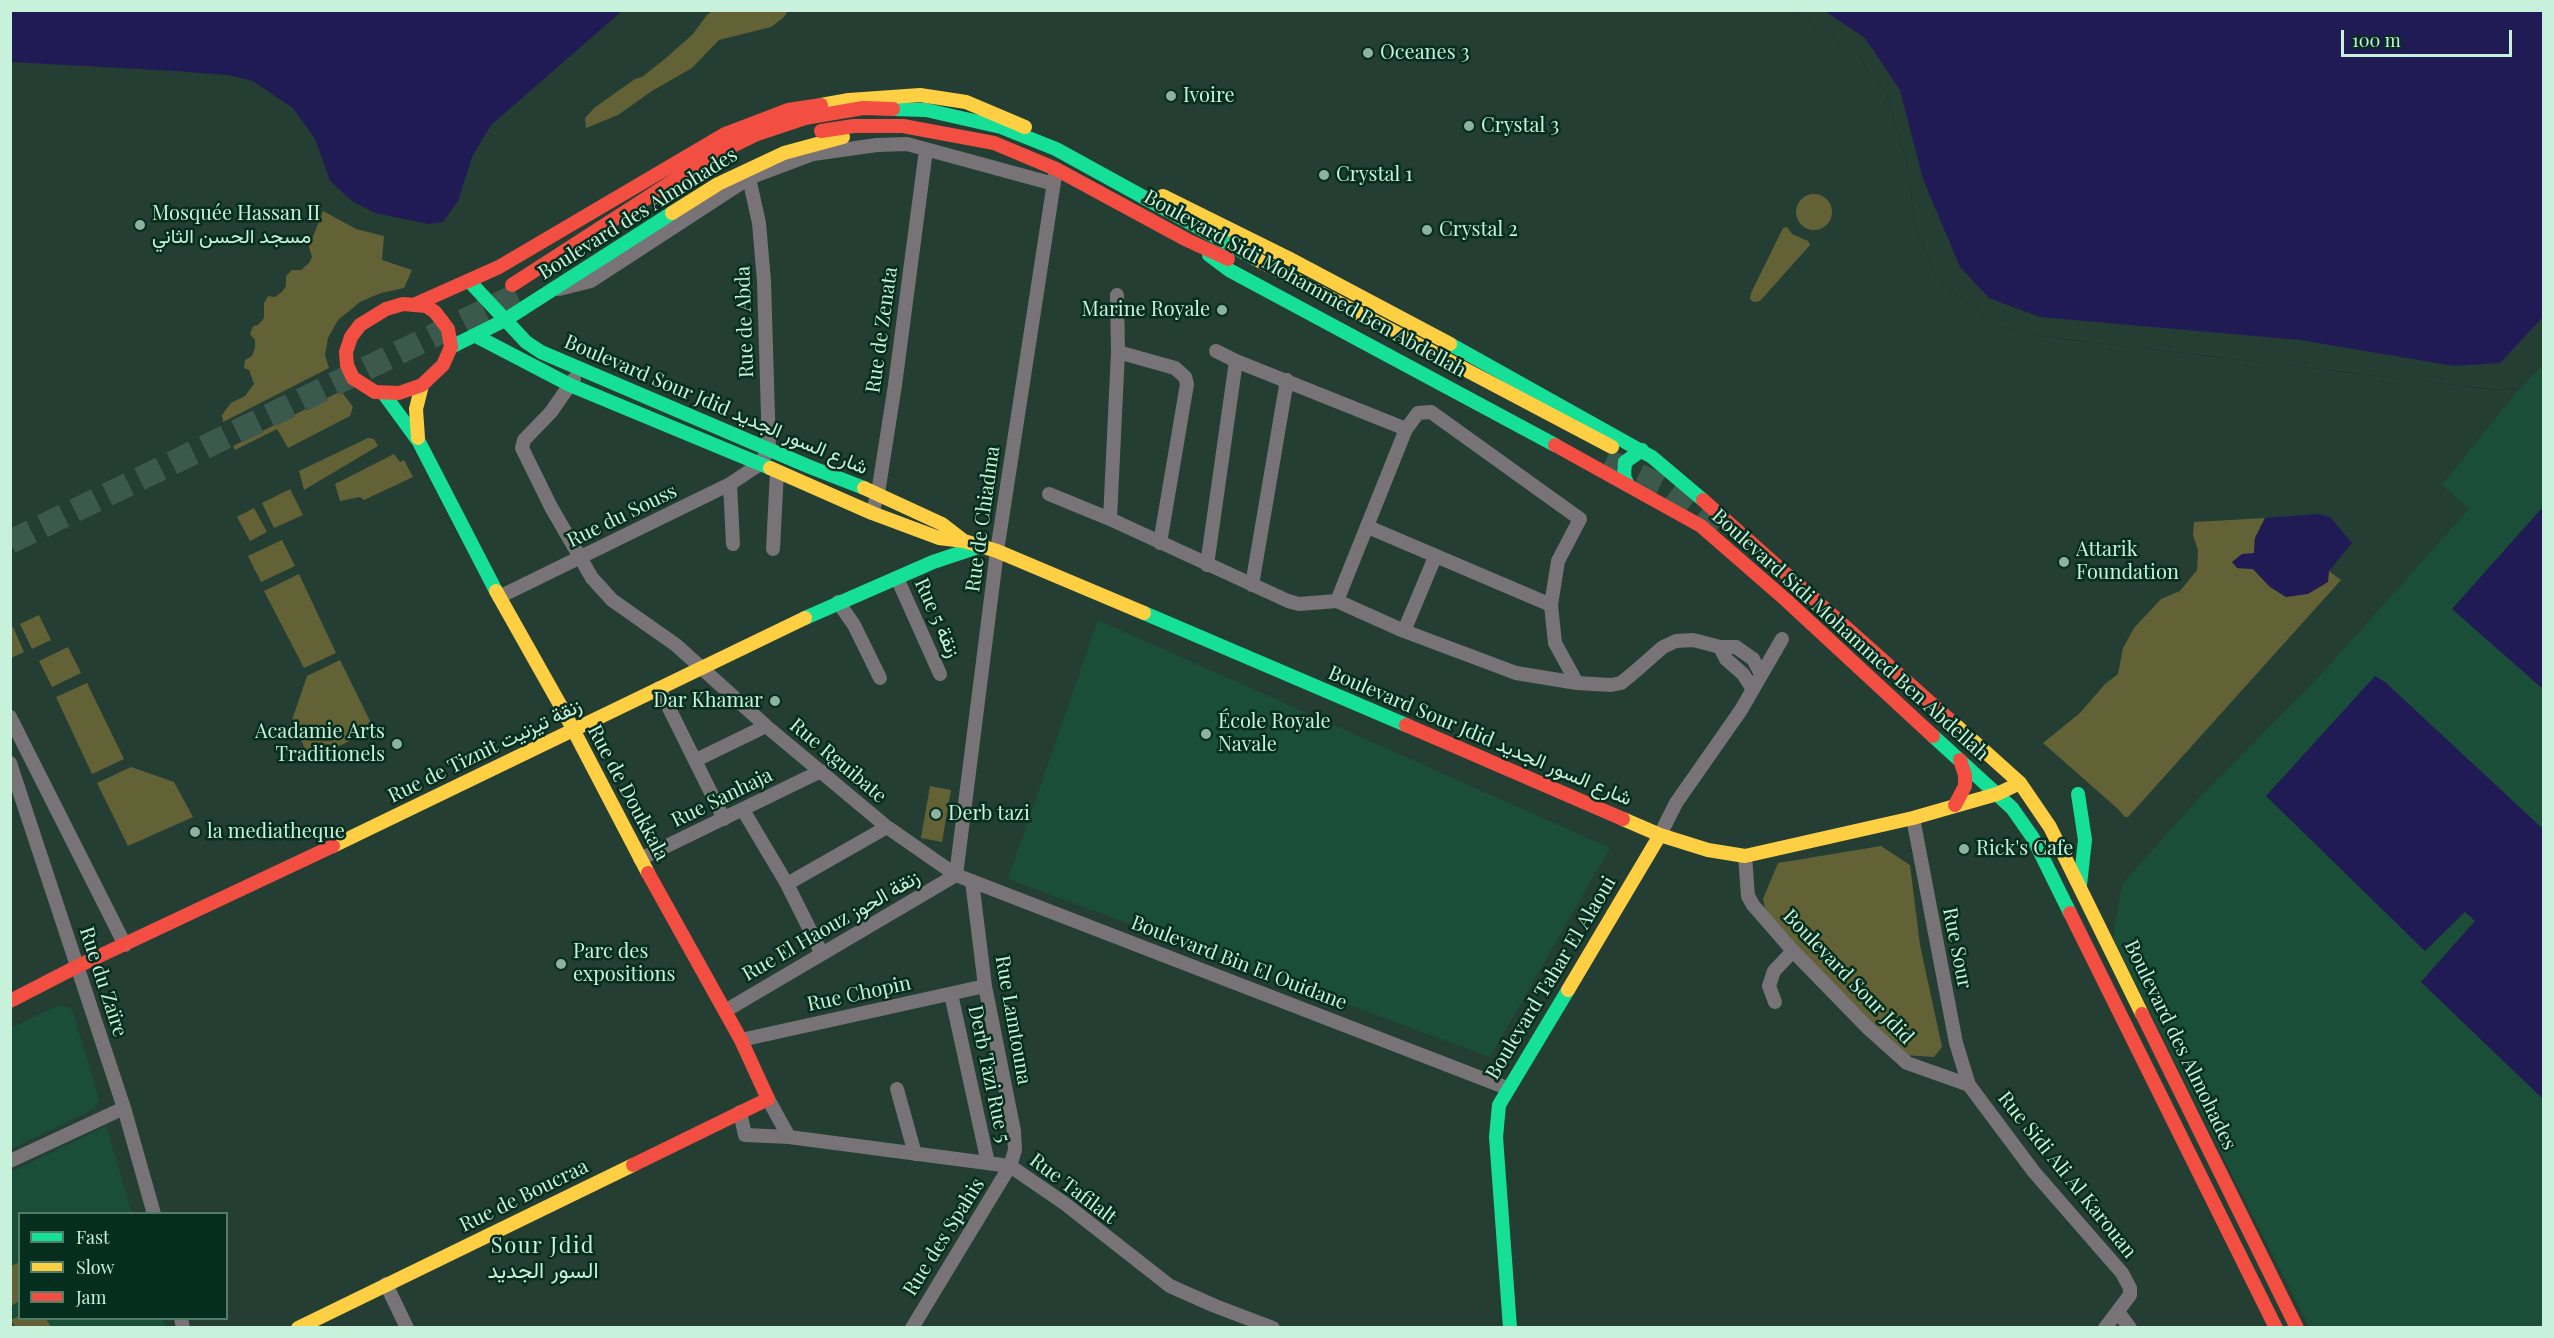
<!DOCTYPE html>
<html>
<head>
<meta charset="utf-8">
<style>
	body { margin:0 }
	#map { position:relative; width:2554px; height:1338px; overflow:hidden; background:#243e34; font-family:"Playfair Display",serif }
	canvas { display:block }
	.frame { position:absolute; inset:0; border:12px solid #c7f1da; pointer-events:none }
	.legend { position:absolute; left:18px; top:1212px; width:210px; height:108px; box-sizing:border-box; background:#062e1e; border:2px solid #537c69; margin:0; padding:8px 10px; list-style:none; font-size:18px; color:#c7f1da }
	.legend li { display:flex; align-items:center; gap:12px; height:30px }
	.legend b { width:30px; border:2px solid #537c69 }
	.scale { position:absolute; left:2341px; top:30px; width:171px; height:27px; box-sizing:border-box; border:3px solid #c7f1da; border-top:0; padding-left:8px; font-size:18px; line-height:21px; white-space:nowrap; color:#c7f1da; -webkit-text-stroke:4px #062e1e; paint-order:stroke }
</style>
</head>
<body>
<div id="map">
<canvas width="2554" height="1338"></canvas>
<div class="frame"></div>
<ul class="legend">
<li><b style="height:8px;background:#16e098"></b>Fast</li>
<li><b style="height:8px;background:#ffcf43"></b>Slow</li>
<li><b style="height:8px;background:#f24e42"></b>Jam</li>
</ul>
<div class="scale">100 m</div>
</div>
<script>
const context = document.querySelector('canvas').getContext('2d');
context.lineJoin = 'round';
function fill(path, color) { context.fillStyle = color; context.fill(path, 'evenodd'); }
const poly = rows => new Path2D(rows.map(r => 'M' + r).join(''));
function trace(path, color, width, dash) { context.strokeStyle = color; context.lineWidth = width; context.lineCap = dash ? 'butt' : 'round'; context.setLineDash(dash || []); context.stroke(path); }
function label(font, color, halo, rows, align = 'center') {
  context.font = font + ' "Playfair Display",Vazirmatn,serif'; context.lineWidth = 5; context.setLineDash([]); context.textBaseline = 'middle'; context.strokeStyle = halo; context.fillStyle = color; for (const [text, x, y, turn = 0] of rows) {
    context.save(); context.translate(x, y); context.rotate((+turn || 0) * Math.PI / 180); context.textAlign = isNaN(turn) ? turn : align; if (halo) context.strokeText(text, 0, 0); context.fillText(text, 0, 0); context.restore();
  }
}
const built = poly([
	[2543,364,2543,507,2452,609,2543,689,2543,829,2385,682,2266,795,2425,951,2465,911,2475,921,2421,982,2543,1099,2543,1327,2309,1327,2113,938,2122,884,2200,797,2315,681,2469,509,2442,485,2519,389],
	[1098,620,1610,848,1490,1057,1008,879],
	[59,1005,72,1009,99,1099,94,1109,11,1149,11,1028],
	[106,1126,132,1213,20,1214,20,1318,163,1319,165,1327,11,1328,11,1172]
]);
const green = poly([
	[713,10,788,11,783,18,771,27,719,40,692,68,652,91,618,115,586,128,585,118,594,108,635,79,642,77,666,58,693,34,706,16],
	'1796 212a18 18 0 1 1 36 0a18 18 0 1 1-36 0Z',
	[323,211,356,229,384,236,382,260,412,270,404,288,381,293,360,302,338,320,328,338,325,355,329,368,223,422,222,415,231,403,245,396,254,384,249,370,244,368,245,360,252,356,255,348,255,340,250,334,253,326,258,325,264,318,264,303,268,296,275,297,282,292,286,286,286,276,292,270,301,270,309,263,312,257,309,247],
	[1787,227,1792,234,1808,241,1810,245,1760,301,1754,302,1750,299,1751,293,1783,228],
	[341,391,353,407,350,416,288,448,277,429,235,450,233,446],
	[368,438,374,439,378,446,304,490,299,471],
	[394,454,400,462,404,460,413,477,364,500,360,497,340,501,335,484],
	[290,489,303,515,274,528,262,503],
	[254,508,267,532,250,541,237,517],
	[2265,518,2255,538,2254,553,2237,568,2253,569,2270,587,2329,571,2341,580,2128,817,2125,817,2118,809,2043,743,2080,713,2105,684,2118,674,2123,648,2134,628,2161,599,2180,591,2197,570,2198,550,2193,535,2194,522],
	[282,540,295,566,261,582,248,556],
	[299,574,336,653,304,668,264,591],
	[39,615,51,640,32,649,20,624],
	[13,627,24,652,11,658,11,628],
	[68,647,81,673,52,687,39,661],
	[340,660,374,729,310,760,292,720,307,676],
	[87,683,124,759,92,774,56,697],
	[131,767,174,782,193,817,128,846,97,783],
	[930,786,951,790,942,842,921,838],
	[1881,846,1910,865,1920,945,1942,1047,1934,1057,1904,1055,1766,914,1763,899,1778,863],
	[18,1263,19,1301,11,1306,11,1266],
	[19,1316,20,1318,46,1319,51,1327,15,1327,11,1320]
]);
const water = poly([
	[10,11,11,10,622,11,491,125,472,157,458,201,443,222,429,224,375,213,352,201,330,181,315,139,293,108,253,81,228,75,175,71,11,62],
	[1791,11,2543,11,2543,364,2519,389,2497,390,2039,336,1998,325,1955,294,1935,274,1914,223,1909,170,1886,93,1855,52],
	[2543,507,2543,689,2452,609],
	[2318,514,2330,517,2352,543,2329,571,2328,582,2308,594,2286,597,2270,587,2253,569,2237,568,2232,562,2242,554,2254,553,2255,538,2265,518],
	[2375,676,2385,682,2543,829,2543,1099,2421,982,2475,921,2465,912,2425,951,2266,796]
]);
const pier = poly([
	[1791,11,1825,11,1865,38,1900,90,1923,179,1960,267,1989,298,2040,317,2300,340,2454,366,2500,363,2543,317,2543,364,2519,389,2497,390,2039,336,1998,325,1955,294,1935,274,1914,223,1909,170,1886,93,1855,52]
]);
const highwayTunnel = poly([
	[1606,460,1663,487,1720,532],
	[10,542,517,295]
]);
const street = poly([
	[559,289,591,281,749,178,813,154,877,145,907,144,1054,184],
	[1216,351,1236,361,1406,429],
	[1118,352,1175,368,1185,377,1187,384,1160,543],
	[574,379,551,412,524,440,522,448,551,507,592,578,612,600,676,645,766,726,887,827,956,875,1507,1088],
	[730,484,733,544],
	[1049,494,1110,519,1288,601,1299,604,1337,601,1404,631,1516,673,1577,683,1611,685,1621,683,1631,675,1663,647,1676,641,1693,640,1720,647,1736,647,1753,659,1761,674],
	[872,513,878,493,895,385,926,150],
	[1110,519,1118,352,1117,295],
	[1368,527,1551,605],
	[773,549,777,471],
	[1207,565,1236,361],
	[897,578,940,674],
	[1252,585,1287,380],
	[499,597,730,484,760,464,769,449,764,281,759,223,749,178],
	[1337,601,1406,429,1418,413,1431,412,1580,519,1558,561,1551,605,1555,643,1577,683],
	[838,602,854,625,880,678],
	[1404,631,1435,557],
	[1720,647,1726,659,1743,674,1752,688],
	[659,688,724,819],
	[10,717,125,945],
	[696,760,766,726],
	[10,763,124,1108,154,1214],
	[743,810,787,884,822,954],
	[1913,818,1956,1043,1969,1085,2034,1172,2122,1273,2130,1288,2130,1295,2105,1328],
	[1660,835,1676,803,1741,710,1782,639],
	[1745,856,1748,896,1753,905,1793,951,1868,1028,1907,1063,1969,1085],
	[640,859,821,771],
	[956,875,997,551,1056,169],
	[787,884,887,827],
	[951,994,988,1163],
	[1775,1002,1769,986,1774,971,1793,951],
	[725,1011,956,875],
	[741,1040,985,986],
	[897,1089,915,1154],
	[768,1099,789,1137],
	[740,1112,745,1135,789,1137,1010,1166,1064,1203,1170,1286,1215,1306,1273,1328],
	[10,1161,124,1108],
	[386,1284,407,1328],
	[2118,1312,2130,1328],
	[181,1318,183,1328],
	[912,1328,1010,1166,1015,1150,1014,1131,985,986,972,881]
]);
const fast = poly([
	[893,109,926,110,1001,127,1056,149,1256,259],
	[1209,255,1229,270,1555,445],
	[470,282,526,342,541,352,810,467,864,488],
	[476,336,570,385,770,468],
	[1450,344,1652,457,1703,500],
	[451,347,505,320,672,213],
	[384,394,419,442,496,591],
	[1627,483,1624,476,1625,462,1642,450],
	[1144,613,1406,725],
	[805,618,933,562,978,547],
	[1933,736,2012,808,2033,838,2070,913],
	[2078,794,2085,840,2080,885],
	[1510,1328,1496,1137,1499,1105,1568,990]
]);
const slow = poly([
	[821,105,849,100,920,95,966,102,1025,127],
	[1163,196,1288,258,1450,344],
	[672,213,718,184,784,153,843,137],
	[1256,259,1612,447],
	[418,438,416,409,422,385],
	[770,468,872,513,939,538,964,541,997,551,1144,613],
	[864,488,942,524,964,541],
	[496,591,563,710,648,873],
	[1951,721,2020,783,2050,827,2142,1014],
	[1623,819,1660,835,1708,850,1745,856,1913,818,1997,794,2020,783],
	[333,846,805,618],
	[1568,990,1660,835],
	[298,1328,633,1165]
]);
const jam = poly([
	[821,131,854,126,903,126,994,143,1056,169,1187,240,1228,259],
	[512,285,712,156,757,134,805,118,863,108,893,109],
	[403,304,426,306,435,312,448,329,451,347,443,365,422,385,399,393,375,392,353,378,347,365,346,352,351,337,360,325,386,309,403,304],
	[416,304,499,267,725,134,788,110,821,105],
	[1555,445,1701,526,1786,600,1933,736],
	[1703,500,1951,721],
	[1406,725,1623,819],
	[1955,805,1965,786,1965,775,1960,760],
	[2070,913,2276,1328],
	[10,1001,78,966,333,846],
	[2142,1014,2297,1328],
	[633,1165,768,1099,741,1040,648,873]
]);
const markers = [
	[1368,53,6,"#8eb2a0"],
	[1171,96,6,"#8eb2a0"],
	[1469,126,6,"#8eb2a0"],
	[1324,175,6,"#8eb2a0"],
	[140,225,6,"#8eb2a0"],
	[1427,230,6,"#8eb2a0"],
	[1222,310,6,"#8eb2a0"],
	[2064,562,6,"#8eb2a0"],
	[775,701,6,"#8eb2a0"],
	[1206,734,6,"#8eb2a0"],
	[397,744,6,"#8eb2a0"],
	[936,814,6,"#8eb2a0"],
	[195,832,6,"#8eb2a0"],
	[1964,849,6,"#8eb2a0"],
	[561,964,6,"#8eb2a0"]
];
const poiNames = [
	["Oceanes 3",1380,53],
	["Ivoire",1183,96],
	["Crystal 3",1481,126],
	["Crystal 1",1336,175],
	["Mosquée Hassan II",152,214],
	["مسجد الحسن الثاني",152,237],
	["Crystal 2",1439,230],
	["Marine Royale",1210,310,"right"],
	["Attarik",2076,550],
	["Foundation",2076,573],
	["Dar Khamar",763,701,"right"],
	["École Royale",1218,722],
	["Navale",1218,745],
	["Acadamie Arts",385,732,"right"],
	["Traditionels",385,755,"right"],
	["Derb tazi",948,814],
	["la mediatheque",207,832],
	["Rick's Cafe",1976,849],
	["Parc des",573,952],
	["expositions",573,975]
];
const streetNames = [
	["Boulevard des Almohades",638,214,-32],
	["Boulevard Sidi Mohammed Ben Abdellah",1305,284,29],
	["Rue de Abda",745,322,-92],
	["Rue de Zenata",882,330,-82],
	["Boulevard Sour Jdid شارع السور الجديد",716,405,23],
	["Rue du Souss",622,516,-26],
	["Rue de Chiadma",983,519,-82],
	["Rue 5 زنقة",937,618,66],
	["Boulevard Sidi Mohammed Ben Abdellah",1850,635,42],
	["Boulevard Sour Jdid شارع السور الجديد",1480,736,23],
	["Rue de Tiznit زنقة تيزنيت",485,751,-26],
	["Rue Rguibate",838,761,40],
	["Rue de Doukkala",628,793,62],
	["Rue Sanhaja",722,798,-26],
	["Rue El Haouz زنقة الحوز",831,926,-30],
	["Rue Sour",1957,948,79],
	["Boulevard Bin El Ouidane",1239,963,21],
	["Boulevard Sour Jdid",1848,977,46],
	["Boulevard Tahar El Alaoui",1551,978,-59],
	["Rue du Zaïre",103,982,72],
	["Rue Chopin",859,994,-12],
	["Rue Lamtouna",1013,1020,80],
	["Boulevard des Almohades",2180,1045,64],
	["Derb Tazi Rue 5",989,1074,78],
	["Rue Sidi Ali Al Karouan",2067,1175,51],
	["Rue Tafilalt",1073,1189,37],
	["Rue de Boucraa",524,1196,-26],
	["Rue des Spahis",944,1237,-58]
];
const quarterNames = [
	["Sour Jdid",543,1246],
	["السور الجديد",543,1271]
];
fill(built, '#1b4e38');
fill(green, '#636136');
fill(water, '#201b54');
fill(pier, '#243e34');
trace(highwayTunnel, '#3c594d', 24, [24, 12]);
trace(street, '#787376', 14);
trace(fast, '#16e098', 14);
trace(slow, '#ffcf43', 14);
trace(jam, '#f24e42', 14);
for (const [x, y, r, color] of markers) { const dot = new Path2D(); dot.arc(x, y, r, 0, 2 * Math.PI); context.fillStyle = color; context.fill(dot); trace(dot, '#062e1e', 2); }
label('20px', '#c7f1da', '#062e1e', poiNames, 'left');
label('20px', '#c7f1da', '#062e1e', streetNames);
context.letterSpacing = '1.5px';
label('22px', '#c7f1da', '#062e1e', quarterNames);
context.letterSpacing = '0px';
</script>
</body>
</html>
